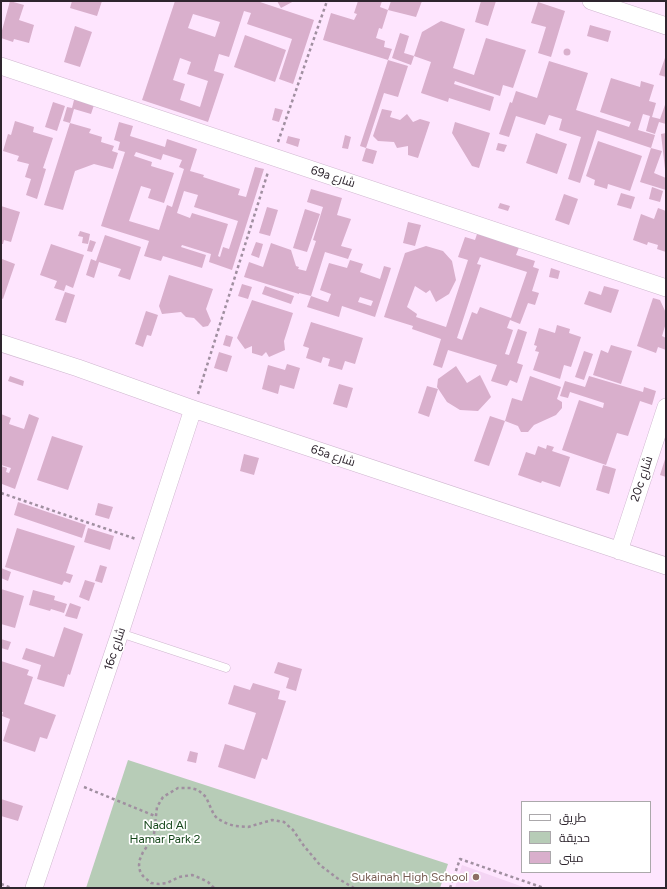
<!DOCTYPE html>
<html>
<head>
<meta charset="utf-8">
<style>
	body { margin:0 }
	#map { position:relative; width:667px; height:889px; overflow:hidden; background:#fee5fe; font-family:Figtree,Cairo,sans-serif }
	canvas { display:block }
	.frame { position:absolute; inset:0; border:2px solid #2e252e; pointer-events:none }
	.legend { position:absolute; left:521px; top:801px; width:130px; height:72px; box-sizing:border-box; background:#fff; border:1px solid #aba8ab; margin:0; padding:5px 7px; list-style:none; font-size:12px; color:#2e252e }
	.legend li { display:flex; align-items:center; gap:8px; height:20px }
	.legend b { width:20px; border:1px solid #aba8ab }
</style>
</head>
<body>
<div id="map">
<canvas width="667" height="889"></canvas>
<div class="frame"></div>
<ul class="legend">
<li><b style="height:5px;background:#fff"></b>طريق</li>
<li><b style="height:11px;background:#b7ccb7"></b>حديقة</li>
<li><b style="height:11px;background:#d9afcc"></b>مبنى</li>
</ul>
</div>
<script>
const context = document.querySelector('canvas').getContext('2d');
context.lineJoin = 'round';
function fill(path, color) { context.fillStyle = color; context.fill(path, 'evenodd'); }
const poly = rows => new Path2D(rows.map(r => 'M' + r).join(''));
function trace(path, color, width, dash) { context.strokeStyle = color; context.lineWidth = width; context.lineCap = dash ? 'butt' : 'round'; context.setLineDash(dash || []); context.stroke(path); }
function label(font, color, halo, rows, align = 'center') {
  context.font = font + ' Figtree,Cairo,sans-serif'; context.lineWidth = 3.5; context.setLineDash([]); context.textBaseline = 'middle'; context.strokeStyle = halo; context.fillStyle = color; for (const [text, x, y, turn = 0] of rows) {
    context.save(); context.translate(x, y); context.rotate((+turn || 0) * Math.PI / 180); context.textAlign = isNaN(turn) ? turn : align; if (halo) context.strokeText(text, 0, 0); context.fillText(text, 0, 0); context.restore();
  }
}
const built = poly([
	[462,865,526,888,455,888]
]);
const green = poly([
	[128,760,448,864,440,888,86,888]
]);
const building = poly([
	[10,1,24,5,19,20,34,25,29,43,14,39,13,42,1,38,1,34],
	[72,1,102,1,97,16,70,8],
	[175,1,257,1,314,20,293,84,279,79,292,39,247,24,251,13,244,11,229,57,219,54,214,71,224,74,208,122,142,100],
	[193,14,220,22,215,37,188,28],
	[180,58,191,62,187,74,208,81,200,107,180,100,185,84,173,80],
	[277,1,294,1,281,8],
	[358,1,382,1,380,7,388,10,382,29,379,28,376,38,385,41,384,47,392,49,388,60,323,40,331,13,354,20,357,14,354,13],
	[391,1,422,1,416,17,388,10],
	[481,1,496,1,488,26,475,22],
	[538,2,565,11,551,57,538,53,546,27,531,23],
	[441,21,465,29,453,68,474,75,486,38,526,50,513,88,503,85,500,96,455,81,454,84,494,97,490,111,449,98,448,102,421,93,431,62,414,56,411,65,392,58,400,33,409,36,404,53,414,56,422,32],
	[590,25,611,31,608,42,587,36],
	[75,26,92,32,80,67,64,62],
	[245,35,286,50,275,82,234,67],
	'563.5 52a3.5 3.5 0 1 1 7 0a3.5 3.5 0 1 1-7 0Z',
	[666,55,666,77,659,75],
	[388,60,408,66,398,97,384,93,366,148,377,151,373,164,362,161,366,148,360,146],
	[549,61,588,73,576,110,629,127,631,122,600,112,611,78,640,87,641,81,654,85,649,101,656,103,652,117,660,119,666,102,666,124,659,122,655,134,646,131,650,116,643,114,638,130,655,135,651,148,597,130,580,183,568,179,581,137,559,130,562,119,549,115,545,125,516,116,509,137,499,134,510,102,512,103,516,91,537,98],
	[75,96,95,102,91,114,74,109,70,123,63,121,67,107,72,108],
	[53,102,65,106,57,131,45,127],
	[275,108,283,110,279,122,272,120],
	[382,109,392,111,390,117,400,120,407,114,413,122,420,119,430,122,418,158,408,155,408,146,397,148,394,142,378,141,373,136],
	[15,121,34,127,33,132,53,138,43,168,46,169,37,199,26,195,31,179,25,177,29,164,17,161,19,156,3,151,8,134,11,135],
	[119,122,133,126,130,136,165,147,167,139,197,149,190,171,204,175,203,177,240,189,238,195,246,197,255,167,264,169,232,270,209,262,211,254,182,245,181,247,206,255,202,268,163,256,161,261,144,256,149,241,101,226,125,152,118,150,120,142,114,140],
	[136,152,161,160,163,154,182,160,179,167,184,169,172,207,167,205,159,230,129,221,141,186,151,189,148,198,164,203,174,173,151,166,152,162,134,156],
	[184,191,198,195,194,207,238,221,229,249,223,247,220,257,218,256,228,224,192,213,190,218,177,213],
	[455,122,490,133,479,168,472,166,452,133],
	[70,123,91,129,89,133,102,137,101,142,114,146,112,151,118,153,113,169,94,164,75,171,63,210,44,205],
	[536,133,567,144,557,174,526,163],
	[666,133,666,169,665,169,661,134],
	[345,135,351,137,348,149,342,148],
	[288,136,300,139,298,147,286,143],
	[598,141,642,156,630,191,608,184,607,189,594,185,595,180,586,176],
	[498,143,507,145,504,152,496,150],
	[651,148,662,151,654,173,666,178,666,190,640,182],
	[652,187,663,191,660,202,649,199],
	[311,189,342,198,337,215,351,219,341,246,352,249,348,259,325,252,311,296,299,293,299,294,244,277,249,262,263,267,271,243,291,250,296,266,299,267,298,269,306,271,316,241,313,240,323,207,307,202],
	[621,193,635,197,631,209,617,205],
	[564,194,578,199,569,225,555,220],
	[500,203,510,206,508,211,498,208],
	[1,206,20,212,11,242,4,240,3,244,1,244],
	[267,207,278,210,270,236,259,233],
	[658,208,666,211,666,252,657,249,658,245,648,242,647,245,633,240,641,214,654,219],
	[305,209,320,214,307,252,293,248],
	[408,222,421,225,415,246,403,243],
	[80,231,90,234,88,244,82,243,83,237,78,236],
	[478,231,520,245,516,255,535,261,533,267,539,269,532,291,539,293,535,305,528,303,520,324,510,320,507,328,513,330,505,354,509,355,518,329,527,332,517,363,523,365,517,383,510,380,507,386,491,381,497,365,448,350,442,368,433,365,441,339,412,329,413,326,384,317,405,253,426,246,443,251,452,261,456,280,449,294,436,302,430,290,426,293,415,286,407,307,417,314,416,317,446,327,468,260,458,257,465,237,475,240],
	[480,257,527,272,511,318,480,307,477,314,472,312,462,340,457,338,481,265,477,264],
	[105,235,141,247,130,280,118,276,121,269,99,262,94,278,86,275,91,259,96,261],
	[90,240,96,242,92,252,87,251],
	[256,242,263,244,259,258,251,255],
	[51,244,84,255,73,288,66,285,64,291,54,288,57,281,40,275],
	[2,259,15,264,3,299,1,298,1,263],
	[350,260,363,264,360,272,380,279,384,266,391,268,375,317,342,306,339,317,307,307,311,296,328,302,331,294,320,290,329,263,347,268],
	[360,297,373,301,371,306,358,302],
	[551,268,560,271,558,279,549,277],
	[169,275,213,289,206,309,211,321,208,326,203,327,194,318,186,317,181,312,162,314,159,306],
	[242,284,252,287,248,299,238,296],
	[265,286,294,296,291,304,262,294],
	[604,286,619,290,611,313,584,304,589,291,601,295],
	[65,292,75,295,66,323,55,320],
	[653,298,660,300,666,313,666,323,662,336,666,338,666,350,658,347,656,353,637,346],
	[252,300,293,313,284,341,285,350,269,357,266,352,262,356,252,353,252,346,245,349,237,338],
	[146,311,158,315,151,336,147,335,143,347,135,344],
	[311,322,363,338,355,364,345,361,342,370,328,366,330,359,323,357,321,363,306,358,309,348,303,346],
	[557,325,570,329,569,333,581,337,571,367,564,365,560,379,533,370,539,352,535,351,537,346,534,345,539,328,555,333],
	[226,335,233,337,230,347,223,345],
	[611,345,632,351,621,384,593,375,601,350,608,353],
	[584,351,593,354,584,380,575,377],
	[219,352,232,356,227,372,214,368],
	[287,364,300,368,294,389,280,385,278,394,262,389,268,365,285,370],
	[456,366,467,383,480,375,491,397,478,411,460,410,447,402,437,387,438,379],
	[10,376,24,381,23,386,8,381],
	[530,376,561,387,557,399,562,402,562,408,556,415,534,425,528,432,521,432,518,426,505,421,512,398,522,401],
	[589,376,643,392,644,387,656,391,652,405,640,401,628,436,617,433,606,465,562,450,579,400,603,408,604,403,570,392,568,398,560,396,565,381,585,387],
	[339,384,353,388,347,408,333,404],
	[427,386,438,389,429,417,418,413],
	[1,414,11,418,9,424,24,429,29,414,39,418,15,489,2,484,2,483,1,482,1,466,7,468,6,472,9,473,11,468,1,465],
	[490,416,505,421,489,466,474,461],
	[52,436,83,446,68,490,37,480],
	[547,445,554,447,552,451,570,457,560,487,542,481,541,483,518,475,526,452,535,455,538,446,546,449],
	[244,454,259,458,254,475,240,471],
	[666,456,666,477,660,475],
	[603,465,616,469,609,494,596,490],
	[18,502,86,525,82,538,14,515],
	[98,503,113,507,109,519,95,515],
	[17,528,75,546,66,573,73,575,70,583,64,581,62,585,5,567],
	[88,528,114,536,110,550,84,542],
	[100,565,107,567,102,583,95,581],
	[1,568,11,572,8,581,1,578],
	[85,580,95,583,89,601,79,597],
	[1,589,24,596,15,628,1,624],
	[33,590,55,596,54,600,67,604,64,613,51,609,50,611,29,605],
	[70,603,81,607,77,619,65,616],
	[64,627,83,634,70,675,68,674,64,687,37,679,41,665,22,659,26,648,54,657],
	[1,639,11,642,8,650,1,648],
	[1,661,29,670,27,675,33,677,24,704,56,715,47,739,40,737,35,752,3,741,10,719,2,716,3,712,1,712],
	[278,662,302,669,296,691,286,688,289,678,274,673],
	[253,683,280,691,278,699,286,701,267,760,262,758,255,779,218,767,225,744,244,750,256,713,228,704,234,685,250,690],
	[190,751,198,753,196,763,187,761],
	[1,799,23,806,18,821,1,816]
]);
const path = poly([
	[278,142,327,1],
	[198,394,268,172],
	[1,493,136,539],
	[84,787,155,816],
	[1,884,12,888],
	[214,888,208,882,200,878,192,875,179,877,167,883,159,884,151,883,143,876,140,871,139,865,140,859,143,852,151,841,154,834,157,807,163,797,178,788,191,788,198,790,206,797,214,815,218,819,228,824,235,826,248,827,272,820,284,822,293,830,304,846,320,865,337,878,354,888],
	[450,888,460,859,544,888]
]);
const service = poly([
	[120,633,226,668]
]);
const minor = poly([
	[591,1,666,26],
	[1,66,666,288],
	[1,343,78,368,193,409,666,566],
	[619,551,666,407],
	[34,888,120,633,193,409]
]);
const markers = [
	[476,877,4,"#8d6e63"]
];
const streetNames = [
	["69a شارع",333,177,18],
	["65a شارع",333,456,18],
	["20c شارع",642,479,-72],
	["16c شارع",115,649,-72]
];
const parkNames = [
	["Nadd Al",165,825],
	["Hamar Park 2",165,839]
];
const educationNames = [
	["Sukainah High School",468,877]
];
fill(built, '#f4d5f4');
fill(green, '#b7ccb7');
fill(building, '#d9afcc');
trace(service, '#cfb7cf', 9);
trace(minor, '#cfb7cf', 18);
trace(path, '#a08fa0', 2.5, [3, 3]);
trace(service, '#fff', 8);
trace(minor, '#fff', 17);
for (const [x, y, r, color] of markers) { const dot = new Path2D(); dot.arc(x, y, r, 0, 2 * Math.PI); context.fillStyle = color; context.fill(dot); trace(dot, '#fff', 1.5); }
label('12px', '#2e252e', '#fff', streetNames);
label('12px', '#144619', '#fff', parkNames);
label('12px', '#785e54', '#fff', educationNames, 'right');
</script>
</body>
</html>
